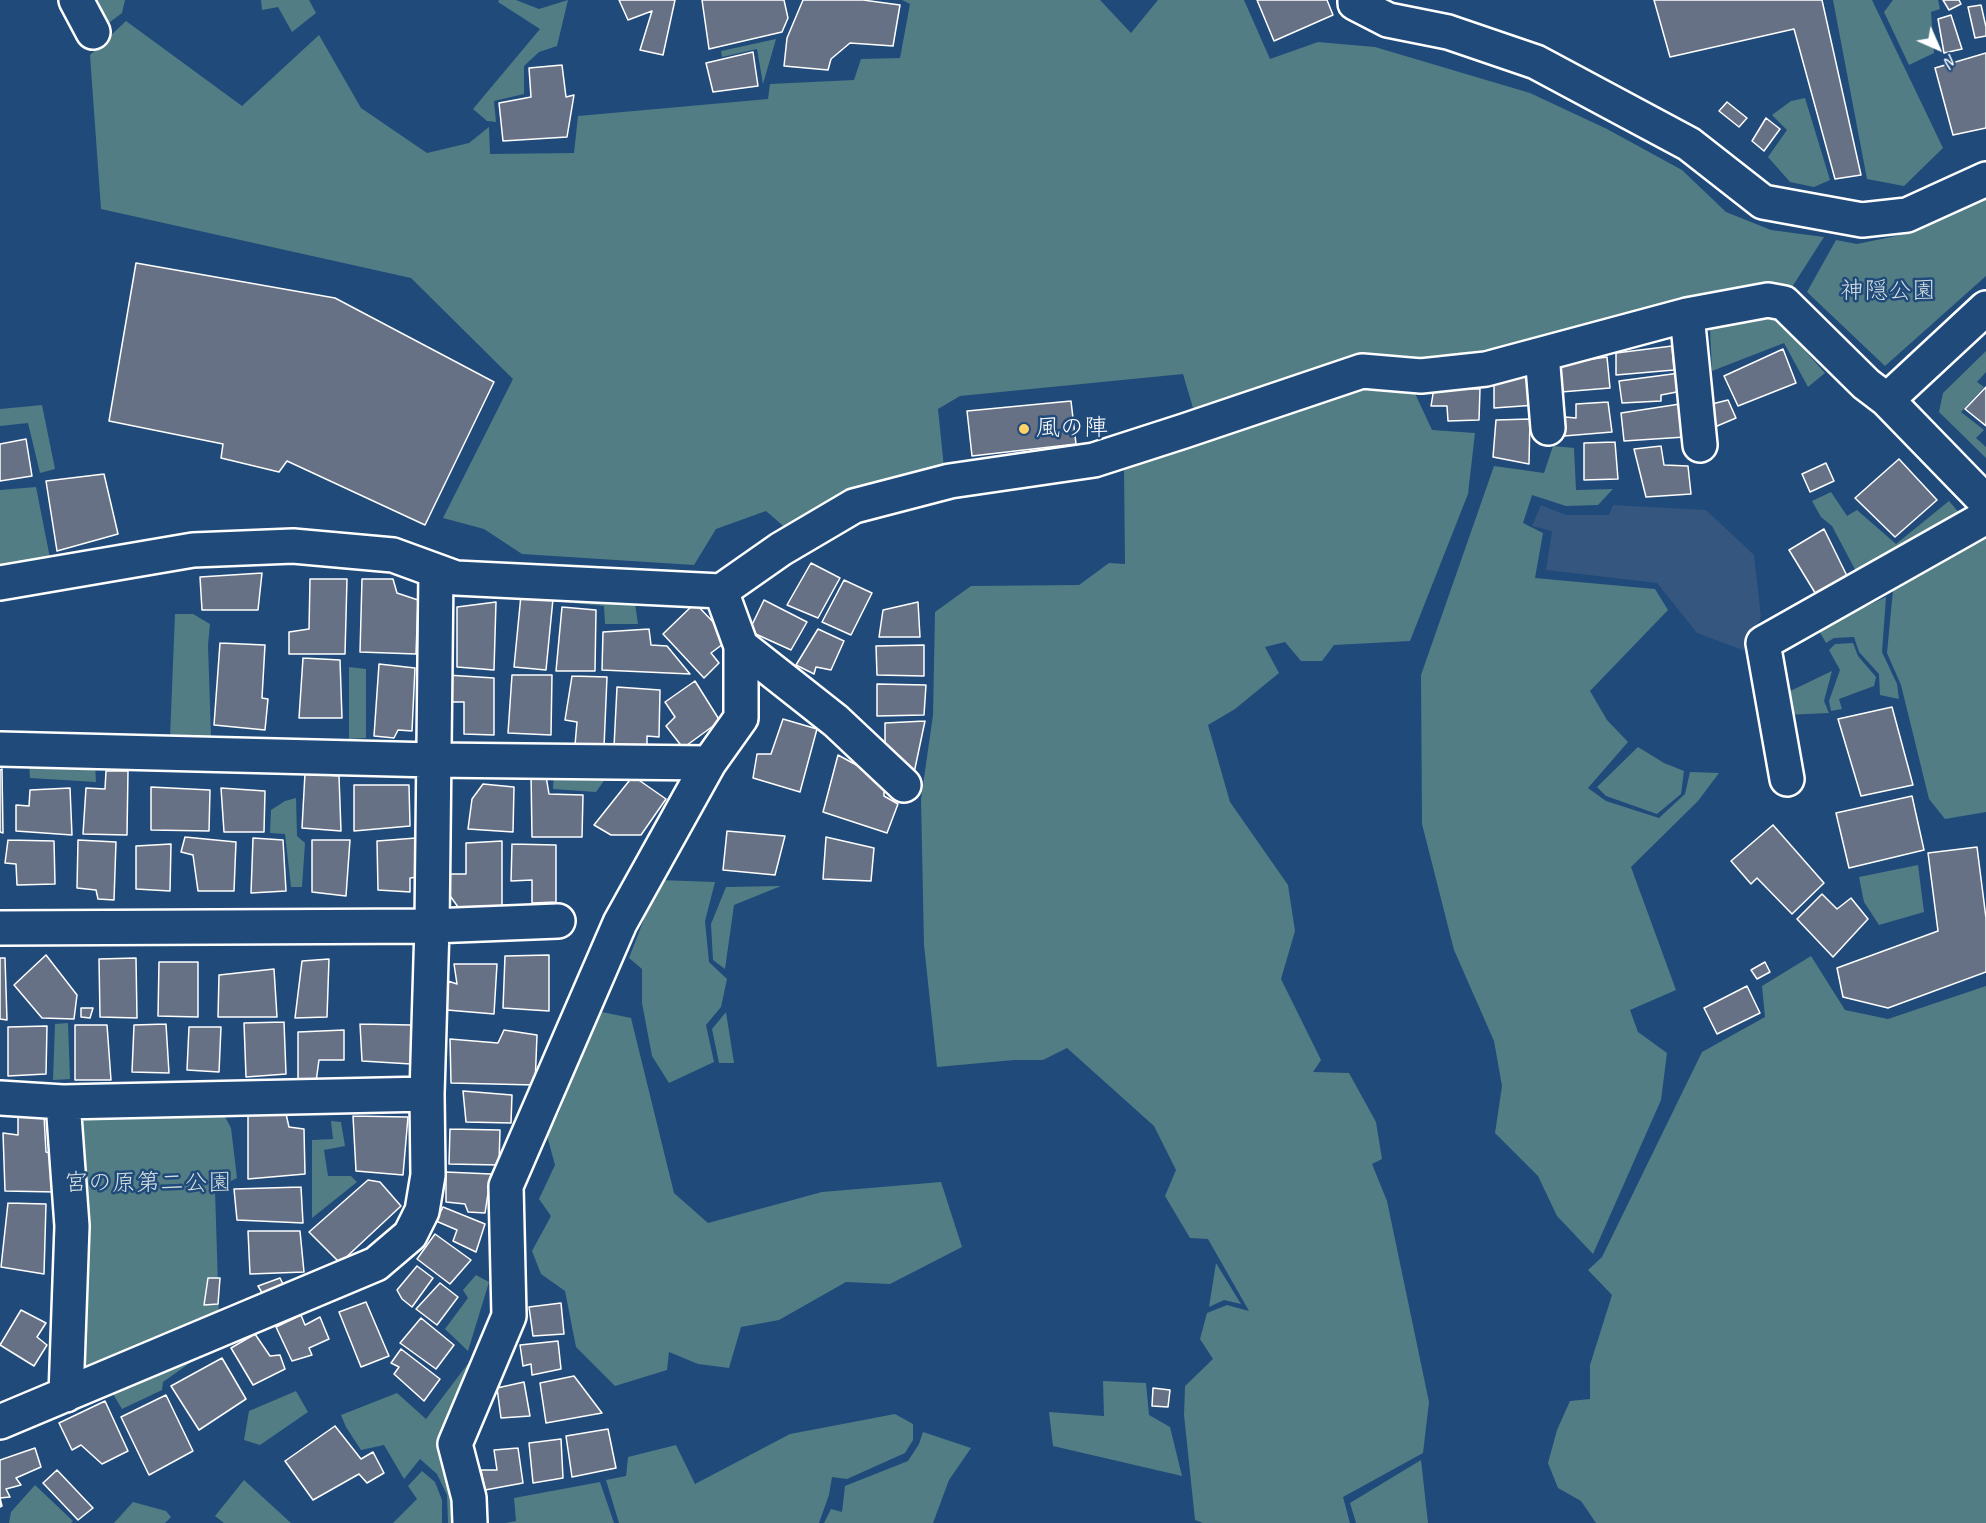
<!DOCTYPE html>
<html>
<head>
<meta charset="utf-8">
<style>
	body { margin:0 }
	#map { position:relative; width:1986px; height:1523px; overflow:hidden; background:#1f4a7a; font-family:Caveat,sans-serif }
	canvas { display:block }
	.north { position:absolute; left:1908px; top:18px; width:60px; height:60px; -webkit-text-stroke:4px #1f4a7a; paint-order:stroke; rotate:135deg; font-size:16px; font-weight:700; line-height:24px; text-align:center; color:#fff }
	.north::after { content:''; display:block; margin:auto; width:21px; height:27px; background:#fff; clip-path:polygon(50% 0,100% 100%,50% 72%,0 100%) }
</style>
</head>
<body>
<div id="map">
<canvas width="1986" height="1523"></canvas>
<div class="north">N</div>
</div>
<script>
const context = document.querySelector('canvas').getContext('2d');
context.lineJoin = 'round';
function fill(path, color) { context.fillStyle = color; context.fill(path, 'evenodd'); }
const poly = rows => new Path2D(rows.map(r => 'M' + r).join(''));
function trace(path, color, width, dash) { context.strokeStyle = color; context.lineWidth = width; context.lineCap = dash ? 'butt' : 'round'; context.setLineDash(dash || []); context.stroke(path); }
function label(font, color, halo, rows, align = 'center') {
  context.font = font + ' Caveat,"Klee One",sans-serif'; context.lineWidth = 5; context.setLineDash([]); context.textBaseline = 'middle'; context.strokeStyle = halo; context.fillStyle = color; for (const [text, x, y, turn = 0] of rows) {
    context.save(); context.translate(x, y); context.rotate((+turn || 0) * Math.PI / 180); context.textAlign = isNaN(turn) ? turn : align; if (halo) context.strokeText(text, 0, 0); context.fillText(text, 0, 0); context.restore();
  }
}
const built = poly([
	[1541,505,1566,515,1609,515,1613,505,1706,510,1754,555,1761,617,1745,651,1697,633,1657,583,1546,570,1552,531,1532,526]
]);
const green = poly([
	[92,0,125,0,122,13,106,25],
	[261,0,309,0,316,13,292,32,278,7,262,10],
	[499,0,516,0,539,9,568,0,557,46,539,52,524,66,524,94,494,101,496,122,487,121,473,109,540,29,498,2],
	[902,0,1100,0,1131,33,1158,0,1244,0,1270,59,1318,42,1375,47,1530,93,1607,129,1682,170,1726,212,1771,230,1824,237,1792,287,1614,317,1510,346,1407,361,1364,360,1193,408,1183,374,960,396,938,409,944,468,789,531,766,511,716,529,694,565,522,554,484,529,443,518,513,379,411,278,101,209,90,55,126,21,242,106,319,35,361,108,427,153,469,143,489,127,490,154,574,153,578,116,768,99,770,84,854,80,861,59,900,58,910,4],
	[1833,0,1872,0,1943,148,1904,186,1867,179],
	[1893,0,1938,0,1940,9,1931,12,1934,53,1909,65,1884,12],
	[776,39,763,84,757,49,722,57,721,51],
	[1805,98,1830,180,1814,187,1790,182,1768,157,1787,130,1772,115,1791,101],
	[1986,197,1986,276,1885,366,1807,292,1836,240,1857,244,1915,232],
	[1736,317,1772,318,1784,327,1825,373,1808,387,1784,343,1712,371,1710,329],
	[1986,351,1986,372,1977,382,1984,387,1961,412,1984,430,1976,438,1986,447,1986,458,1939,412,1943,393],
	[1367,381,1412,387,1432,430,1475,433,1468,494,1410,641,1334,645,1322,661,1301,661,1285,642,1265,647,1279,673,1235,709,1208,725,1230,802,1288,885,1295,931,1281,979,1321,1060,1313,1072,1349,1073,1376,1122,1382,1159,1372,1164,1387,1201,1429,1402,1423,1453,1343,1497,1350,1523,1203,1523,1195,1520,1184,1415,1185,1386,1213,1359,1200,1339,1207,1313,1227,1305,1249,1311,1208,1239,1190,1238,1165,1196,1176,1170,1154,1126,1067,1048,1043,1060,1014,1060,937,1067,924,945,921,799,933,715,935,612,971,586,1079,585,1109,563,1125,564,1124,467],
	[42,405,55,469,40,473,28,423,0,426,0,409],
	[1553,446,1574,448,1576,490,1613,489,1598,505,1566,506,1532,495,1523,523,1543,533,1535,578,1655,589,1668,610,1590,691,1607,720,1628,742,1588,788,1606,801,1659,818,1685,794,1690,772,1719,773,1698,801,1631,867,1676,990,1630,1010,1638,1032,1667,1053,1661,1100,1593,1254,1557,1216,1538,1176,1495,1133,1502,1086,1494,1041,1454,950,1422,824,1421,675,1494,466,1544,473],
	[36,487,50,558,0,570,0,490],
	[1831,492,1847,516,1857,510,1896,544,1949,501,1960,514,1858,575,1832,526,1821,517,1812,501],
	[1986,538,1986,812,1945,819,1929,799,1901,685,1887,653,1893,590],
	[561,594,634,596,638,624,605,624,604,606,562,602],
	[1886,597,1882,652,1897,684,1899,699,1880,695,1879,674,1859,652,1854,637,1834,638,1826,643,1818,629],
	[175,614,193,614,210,624,208,645,211,737,170,738],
	[1853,643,1858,656,1876,677,1874,686,1839,699,1842,709,1831,711,1829,701,1840,670,1829,650,1835,644],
	[349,667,366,669,366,738,349,739],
	[1832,671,1824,701,1829,713,1786,715,1784,694],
	[1638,747,1664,763,1684,771,1681,794,1657,814,1606,796,1597,787],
	[29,762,95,764,96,782,30,778],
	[554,771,611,771,596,792,553,789],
	[296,798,297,836,305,843,302,887,291,887,285,834,270,833,271,810,285,801],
	[1918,865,1924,912,1879,925,1864,902,1859,877],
	[659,880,715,882,705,921,709,962,727,979,721,1007,706,1025,714,1062,669,1083,652,1056,642,1003,642,969,629,958],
	[781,886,734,905,725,969,713,960,711,924,726,887],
	[1811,956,1845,1010,1888,1019,1986,986,1986,1523,1596,1523,1581,1501,1558,1488,1548,1463,1557,1430,1570,1401,1590,1399,1590,1365,1612,1295,1588,1270,1602,1257,1702,1052,1765,1017,1762,986],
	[592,1010,631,1018,674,1193,708,1223,822,1192,941,1182,962,1247,890,1284,846,1282,779,1320,741,1327,729,1368,698,1364,669,1352,667,1370,615,1386,576,1347,565,1291,541,1274,532,1251,551,1216,539,1199,555,1165,546,1132,559,1113],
	[726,1012,734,1063,719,1063,712,1029],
	[68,1023,70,1079,53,1080,55,1024],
	[223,1113,231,1128,237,1178,215,1189,219,1319,76,1376,76,1116],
	[331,1121,341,1122,345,1146,324,1150,328,1176,351,1176,357,1182,312,1218,312,1140,333,1139],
	[1216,1263,1241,1304,1224,1300,1209,1307],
	[476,1275,489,1282,468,1351,445,1329,468,1298,463,1290],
	[191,1354,194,1360,163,1382,162,1390,122,1409,110,1389],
	[473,1357,445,1445,463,1523,448,1523,447,1495,437,1474,420,1459,404,1479,384,1445,361,1450,346,1427,341,1415,397,1393,426,1419],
	[1103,1381,1146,1383,1149,1415,1170,1427,1182,1476,1053,1446,1049,1412,1104,1416],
	[296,1391,308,1412,260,1445,244,1440,249,1411],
	[895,1414,913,1424,913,1440,905,1453,847,1479,832,1477,829,1495,819,1523,619,1523,606,1480,626,1476,628,1457,676,1445,695,1484,790,1434],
	[923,1432,971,1448,949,1480,933,1523,824,1523,831,1509,842,1512,845,1486,908,1461,919,1444],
	[1421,1460,1428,1523,1356,1523,1350,1503],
	[422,1471,435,1482,442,1500,442,1523,393,1523,417,1499,408,1486],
	[244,1480,291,1523,224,1523,215,1516],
	[600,1482,614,1523,506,1523,516,1521,514,1498],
	[35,1485,73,1521,71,1523,9,1523,11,1512],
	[133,1502,166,1511,171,1517,165,1523,114,1523]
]);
const building = poly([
	[619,0,675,0,663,55,640,50,652,11,628,20,619,0],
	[702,0,784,0,788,18,782,32,709,49,702,0],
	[803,0,863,0,900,5,893,46,850,43,831,59,828,70,784,66,787,38,803,0],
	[1257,0,1327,0,1333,15,1274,41,1257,0],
	[1654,0,1822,0,1861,175,1835,179,1794,29,1670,57,1654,0],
	[1943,0,1959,0,1961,4,1949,10,1943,0],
	[1981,5,1986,27,1986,36,1975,38,1968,7,1981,5],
	[1951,15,1962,49,1944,53,1938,19,1951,15],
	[753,52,758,86,713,92,706,63,753,52],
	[1986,53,1986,128,1953,135,1935,68,1986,53],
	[562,65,566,97,574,95,567,137,503,141,499,103,531,97,529,68,562,65],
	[1727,102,1747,118,1739,127,1719,111,1727,102],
	[1766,118,1780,129,1764,151,1752,141,1766,118],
	[136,263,335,298,494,382,425,525,287,461,279,472,221,458,223,444,109,421,136,263],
	[1672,346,1674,370,1616,375,1616,353,1672,346],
	[1783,349,1796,383,1738,406,1724,376,1783,349],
	[1607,357,1610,388,1561,392,1558,364,1607,357],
	[1680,373,1682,391,1661,395,1661,401,1622,403,1619,381,1680,373],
	[1535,374,1536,405,1494,408,1494,380,1535,374],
	[1986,387,1986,426,1965,409,1986,387],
	[1434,388,1480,389,1479,420,1448,421,1447,406,1431,406,1434,388],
	[1728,400,1736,418,1710,429,1708,405,1728,400],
	[1071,401,1076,444,972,456,967,411,1071,401],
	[1608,402,1612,432,1564,436,1565,417,1576,418,1576,404,1608,402],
	[1680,404,1685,437,1624,441,1621,413,1680,404],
	[1530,419,1529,464,1493,457,1496,420,1530,419],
	[26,439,32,476,0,481,0,444,26,439],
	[1615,442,1618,479,1584,480,1584,443,1615,442],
	[1661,446,1664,465,1688,466,1691,494,1646,497,1634,449,1661,446],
	[1899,459,1937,500,1895,537,1855,498,1899,459],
	[1826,463,1834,481,1810,492,1802,474,1826,463],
	[104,474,118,534,57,551,46,481,104,474],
	[1824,529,1849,580,1817,596,1789,550,1824,529],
	[811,563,840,578,818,618,787,605,811,563],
	[262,573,258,610,202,610,200,577,262,573],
	[310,579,347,579,345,654,289,654,289,632,309,629,310,579],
	[362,579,393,579,397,593,418,600,416,654,360,652,362,579],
	[844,580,872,593,851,635,822,622,844,580],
	[521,595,553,599,546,670,514,667,521,595],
	[764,600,807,622,791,650,749,631,764,600],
	[496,602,494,670,457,667,457,607,496,602],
	[918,602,920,637,879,637,883,610,918,602],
	[695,603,716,625,723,644,711,653,719,663,704,678,663,634,695,603],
	[562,607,596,610,595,671,556,671,562,607],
	[649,629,651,645,667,646,690,674,602,670,603,632,649,629],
	[818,629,844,641,831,670,816,667,814,674,796,665,818,629],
	[220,643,265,645,262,698,268,699,265,730,214,725,220,643],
	[924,645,924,676,877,675,876,646,924,645],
	[303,658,340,660,342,718,299,718,303,658],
	[379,664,415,668,412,731,398,730,394,738,374,736,379,664],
	[447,675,494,678,494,735,464,734,464,702,446,702,447,675],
	[512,675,552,675,551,735,508,733,512,675],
	[572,676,607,677,604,747,575,745,577,722,565,720,572,676],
	[695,681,720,721,683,748,666,726,675,717,665,702,695,681],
	[877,684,926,685,924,715,877,716,877,684],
	[617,687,660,690,659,737,647,736,647,749,614,747,617,687],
	[1892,707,1913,785,1861,796,1838,719,1892,707],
	[783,719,817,729,800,792,753,778,757,754,771,754,783,719],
	[925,721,914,773,885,747,885,723,925,721],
	[838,755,884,780,884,796,898,804,887,833,823,812,838,755],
	[2,769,3,833,0,832,0,770,2,769],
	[106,771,128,771,127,835,83,834,86,788,105,789,106,771],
	[305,773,339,776,341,831,302,828,305,773],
	[531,773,546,776,549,794,583,795,582,837,532,837,531,773],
	[633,776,666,799,641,835,611,835,594,825,633,776],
	[483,784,514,787,513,832,468,829,472,799,483,784],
	[354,785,409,785,410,826,354,831,354,785],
	[151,787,210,790,209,831,151,830,151,787],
	[70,788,72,835,16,831,16,805,29,806,30,790,70,788],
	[221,788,265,791,264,832,224,832,221,788],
	[1912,796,1924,850,1849,868,1836,813,1912,796],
	[1773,825,1824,883,1792,914,1757,878,1751,884,1731,861,1773,825],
	[727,831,785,836,775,875,723,870,727,831],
	[185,837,236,842,234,891,198,891,193,855,181,852,185,837],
	[826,837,874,848,871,881,823,879,826,837],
	[253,838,283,840,286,891,251,893,253,838],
	[416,838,418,877,410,878,410,892,378,890,377,841,416,838],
	[8,840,54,841,55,884,17,885,16,864,5,863,8,840],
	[78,840,116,842,114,900,98,899,96,890,77,888,78,840],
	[312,840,350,840,346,896,312,892,312,840],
	[502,841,502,906,458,907,448,893,449,874,466,874,466,843,502,841],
	[171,844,170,891,136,889,136,846,171,844],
	[512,844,556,845,556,902,532,903,532,880,511,881,512,844],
	[1977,847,1986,918,1986,972,1888,1008,1843,997,1837,968,1938,931,1928,853,1977,847],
	[1822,894,1837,909,1851,898,1868,919,1833,957,1797,919,1822,894],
	[46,955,77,995,74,1019,42,1018,14,985,46,955],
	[549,955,549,1011,503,1008,505,956,549,955],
	[0,958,5,958,7,1020,0,1019,0,958],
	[136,958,137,1018,100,1017,99,959,136,958],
	[329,959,327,1017,295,1018,302,961,329,959],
	[159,962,198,962,198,1017,158,1016,159,962],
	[1765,962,1770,972,1757,979,1751,970,1765,962],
	[454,964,497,964,494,1014,447,1010,448,981,457,984,454,964],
	[274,969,277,1017,218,1017,219,975,274,969],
	[1747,986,1760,1013,1717,1034,1704,1008,1747,986],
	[81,1008,93,1008,90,1018,81,1017,81,1008],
	[284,1022,286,1074,246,1077,244,1023,284,1022],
	[166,1024,169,1073,132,1072,134,1025,166,1024],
	[360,1024,411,1025,411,1064,362,1061,360,1024],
	[75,1025,107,1025,111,1080,75,1080,75,1025],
	[47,1026,46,1074,8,1076,8,1027,47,1026],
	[189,1027,221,1027,219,1072,187,1070,189,1027],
	[344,1030,344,1060,319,1060,316,1082,298,1081,298,1032,344,1030],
	[504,1030,537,1035,535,1085,451,1083,450,1039,498,1043,504,1030],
	[463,1091,512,1095,511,1123,466,1122,463,1091],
	[248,1114,286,1114,289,1127,304,1129,305,1174,248,1179,248,1114],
	[18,1116,44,1116,46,1152,58,1155,56,1192,5,1191,3,1133,18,1135,18,1116],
	[353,1116,408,1117,403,1175,356,1171,353,1116],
	[450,1129,500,1130,499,1165,449,1164,450,1129],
	[446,1172,491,1174,485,1213,468,1212,465,1204,446,1202,446,1172],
	[368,1180,380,1182,401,1206,340,1263,309,1232,368,1180],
	[301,1187,303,1223,237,1220,234,1189,301,1187],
	[8,1203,46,1204,44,1274,1,1267,8,1203],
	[443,1207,485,1224,476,1252,453,1241,457,1230,436,1221,443,1207],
	[248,1231,300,1231,304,1272,250,1274,248,1231],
	[435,1234,471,1260,450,1284,417,1259,435,1234],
	[417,1266,433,1278,412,1307,402,1299,397,1290,417,1266],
	[208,1278,220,1278,218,1304,204,1305,208,1278],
	[280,1278,285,1288,264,1296,258,1286,280,1278],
	[440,1283,458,1297,437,1325,416,1309,440,1283],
	[366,1302,389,1356,361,1367,339,1312,366,1302],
	[561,1303,564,1334,533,1336,529,1307,561,1303],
	[21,1310,46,1323,37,1337,47,1345,34,1366,0,1345,21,1310],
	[301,1315,305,1325,320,1317,329,1339,309,1348,312,1355,292,1361,276,1327,301,1315],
	[421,1318,454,1345,436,1369,400,1343,421,1318],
	[255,1334,270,1356,280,1355,285,1369,253,1385,231,1348,255,1334],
	[558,1341,561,1369,532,1375,531,1364,523,1366,520,1345,558,1341],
	[401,1349,440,1379,424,1401,394,1374,399,1367,391,1363,401,1349],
	[222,1358,246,1399,199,1430,171,1386,222,1358],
	[574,1376,602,1413,546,1423,540,1383,574,1376],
	[524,1382,530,1416,501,1418,497,1388,524,1382],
	[1153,1388,1170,1390,1168,1407,1152,1406,1153,1388],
	[166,1395,193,1451,149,1475,121,1417,166,1395],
	[105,1401,128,1451,102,1464,81,1445,72,1450,59,1423,105,1401],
	[335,1426,361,1459,373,1452,384,1473,367,1483,359,1474,313,1500,285,1461,335,1426],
	[608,1429,616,1468,572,1477,566,1436,608,1429],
	[561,1439,563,1478,533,1483,529,1443,561,1439],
	[35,1448,41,1467,16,1478,21,1485,6,1489,10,1497,0,1498,2,1506,0,1507,0,1460,35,1448],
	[518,1448,523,1483,485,1490,481,1470,497,1470,494,1450,518,1448],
	[57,1470,93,1508,78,1520,43,1483,57,1470]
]);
const minor = poly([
	[76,0,93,32],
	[1355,0,1355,3,1388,20,1448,32,1536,62,1689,144,1763,202,1862,220,1907,215,1986,179],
	[1687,315,1700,445],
	[1542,354,1548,428],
	[1887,400,1986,308],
	[0,583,193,550,293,546,393,555,456,578,721,591],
	[741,646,836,721,904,785],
	[0,749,433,760,709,763],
	[1787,779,1763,643,1986,517],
	[0,928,432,926,558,921],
	[0,1098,63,1102,427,1094],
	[63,1102,72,1226,66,1395],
	[0,1422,376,1264,410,1235,422,1211,428,1175,427,1094,432,926,436,571],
	[470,1523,469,1498,455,1444,509,1316,506,1186,620,923,709,763,741,718,741,646,721,591,781,549,854,506,950,481,1094,460,1184,431,1362,371,1421,376,1486,369,1687,315,1768,300,1784,303,1866,384,1887,400,1986,502]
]);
const markers = [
	[1024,429,6,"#ffd166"]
];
const parkNames = [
	["神隠公園",1888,292],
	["宮の原第二公園",148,1184]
];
const poiNames = [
	["風の陣",1036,429]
];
fill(built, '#35567e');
fill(green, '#527d85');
fill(building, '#677186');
trace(building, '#fff', 1.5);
trace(minor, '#fff', 38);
trace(minor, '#1f4a7a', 33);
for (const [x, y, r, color] of markers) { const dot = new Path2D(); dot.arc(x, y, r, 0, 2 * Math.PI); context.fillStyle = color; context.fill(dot); trace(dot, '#1f4a7a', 2); }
label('24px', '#d4dee0', '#1f4a7a', parkNames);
label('24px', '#fff', '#1f4a7a', poiNames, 'left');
</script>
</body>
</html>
